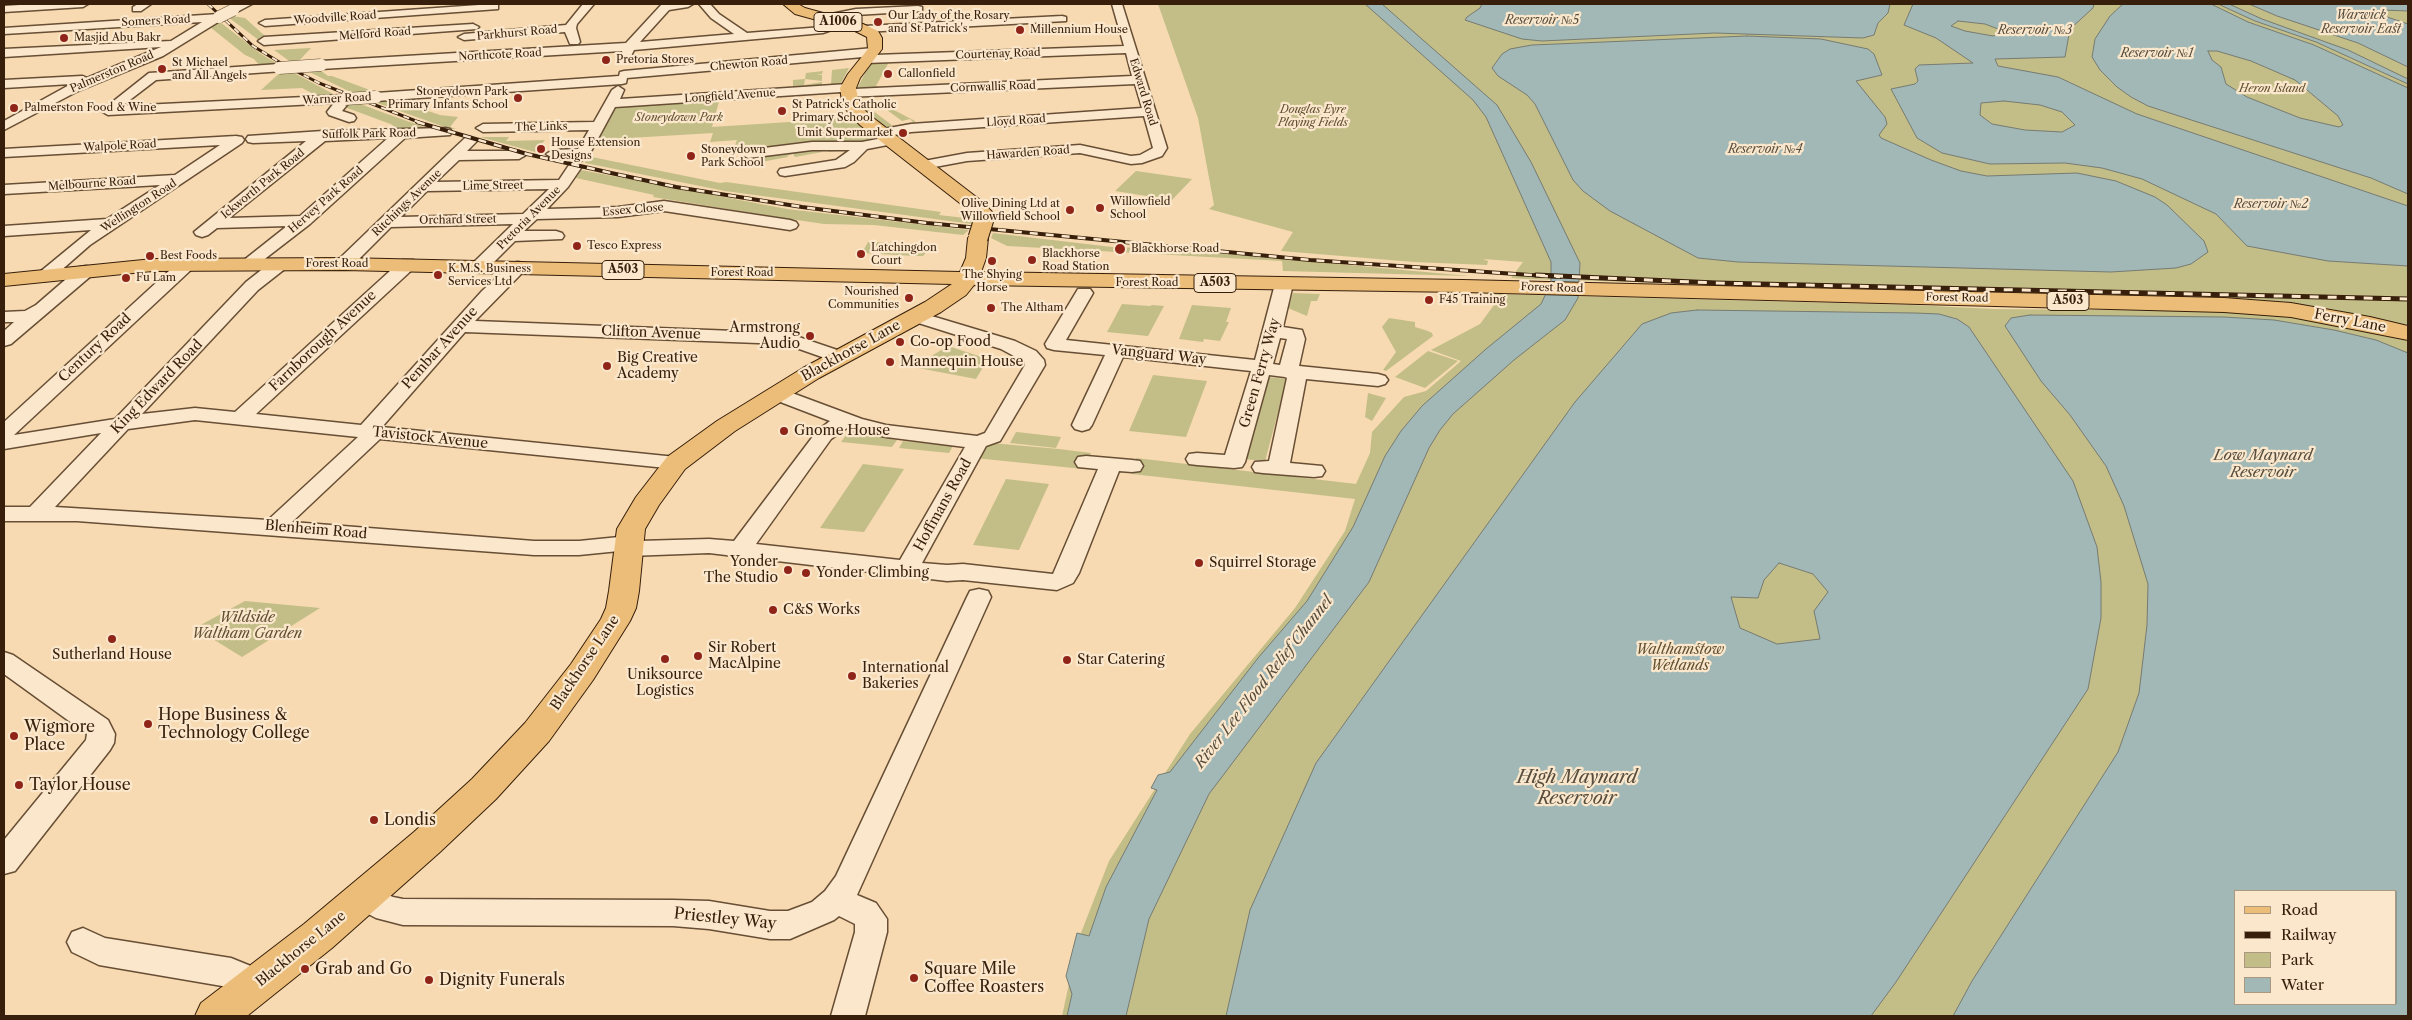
<!DOCTYPE html>
<html>
<head>
<meta charset="utf-8">
<style>
	body { margin:0 }
	#map { position:relative; width:2412px; height:1020px; overflow:hidden; background:#f7dab1; font-family:"Libre Caslon Text",serif }
	canvas { display:block }
	.frame { position:absolute; inset:0; border:5px solid #371f0b; pointer-events:none }
	.legend { position:absolute; left:2234px; top:890px; width:162px; height:115px; box-sizing:border-box; background:#fae7cc; border:1px solid #ac977f; margin:0; padding:6px 9px; list-style:none; font-size:15px; color:#371f0b }
	.legend li { display:flex; align-items:center; gap:10px; height:25px }
	.legend b { width:25px; border:1px solid #ac977f }
</style>
</head>
<body>
<div id="map">
<canvas width="2412" height="1020"></canvas>
<div class="frame"></div>
<ul class="legend">
<li><b style="height:6px;background:#ecbd78"></b>Road</li>
<li><b style="height:6px;background:#371f0b"></b>Railway</li>
<li><b style="height:14px;background:#c3be87"></b>Park</li>
<li><b style="height:14px;background:#a1b8b6"></b>Water</li>
</ul>
</div>
<script>
const context = document.querySelector('canvas').getContext('2d');
context.lineJoin = 'round';
function fill(path, color) { context.fillStyle = color; context.fill(path, 'evenodd'); }
const poly = rows => new Path2D(rows.map(r => 'M' + r).join(''));
function trace(path, color, width, dash) { context.strokeStyle = color; context.lineWidth = width; context.lineCap = dash ? 'butt' : 'round'; context.setLineDash(dash || []); context.stroke(path); }
function label(font, color, halo, rows, align = 'center') {
  context.font = font + ' "Libre Caslon Text",serif'; context.lineWidth = 4.5; context.setLineDash([]); context.textBaseline = 'middle'; context.strokeStyle = halo; context.fillStyle = color; for (const [text, x, y, turn = 0] of rows) {
    context.save(); context.translate(x, y); context.rotate((+turn || 0) * Math.PI / 180); context.textAlign = isNaN(turn) ? turn : align; if (halo) context.strokeText(text, 0, 0); context.fillText(text, 0, 0); context.restore();
  }
}
const green = poly([
	[1158,4,2408,4,2408,326,2326,308,2286,302,2242,299,1525,279,1511,278,1523,262,1483,259,1488,261,1487,265,1414,262,1281,251,1293,232,1209,209,1214,205,1198,118],
	[232,16,245,18,265,36,260,41,228,17],
	[220,22,261,54,281,66,259,65,254,59,245,55,210,27],
	[311,48,295,65,274,50],
	[871,61,889,62,876,86,887,88,857,89],
	[849,68,840,85,793,88,793,80,805,79,806,73,823,71,822,74,817,75,822,75,822,81,805,79,804,85,822,82,822,85,831,85,832,70],
	[303,69,320,70,328,76,332,76,378,93,359,96],
	[283,70,296,74,339,97,321,98,302,88,261,90],
	[720,98,712,127,836,119,846,122,858,121,878,139,874,142,772,148,734,148,737,140,710,142,713,133,596,140,616,105],
	[396,100,440,115,458,117,450,127,456,129,450,129,372,101],
	[355,102,387,114,433,130,387,132,393,125,342,106],
	[895,102,894,110,915,121,915,125,887,129,861,106,870,105,868,107,893,126,913,122,910,119,902,121,883,107,889,106,887,103],
	[480,137,509,137,506,141,545,140,535,152],
	[804,149,852,149,847,154,844,150,829,152,827,150,821,151,822,152,795,157,793,154,787,156,788,157,761,162,759,160,739,165,753,158],
	[587,156,720,183,726,182,941,212,939,215,974,219,972,224,725,191,585,163],
	[581,170,787,209,969,230,963,235,874,225,824,224,770,216,653,197,654,195,576,178],
	[1136,171,1192,179,1172,200,1115,191],
	[993,233,1112,247,1174,249,1469,276,1283,271,1282,261,1007,246,991,238],
	[868,242,931,244,933,244,923,256,915,256,862,253],
	[1293,293,1320,294,1317,301,1311,301,1307,316,1288,308],
	[1495,294,1913,305,1994,309,2207,311,2284,315,2408,340,2408,1016,1062,1016,1079,938,1109,861,1190,734,1295,608,1345,531,1355,499,1132,474,1136,458,1356,484,1370,453,1372,432,1404,397,1426,391,1461,361,1431,350,1480,324,1494,305],
	[2236,891,2396,891,2396,1004,2236,1004],
	[1122,304,1150,306,1152,305,1164,306,1148,336,1107,332],
	[1192,305,1231,308,1226,322,1229,322,1220,341,1204,339,1203,342,1179,339],
	[1389,318,1415,322,1415,327,1428,331,1432,333,1433,336,1386,371,1383,370,1396,352,1382,327],
	[948,346,988,359,976,379,913,367],
	[1428,351,1458,361,1425,388,1395,377],
	[1153,375,1207,381,1186,437,1129,431],
	[1267,377,1287,379,1265,461,1243,459],
	[1368,393,1386,398,1372,421,1365,417],
	[850,430,863,433,897,440,892,447,841,442],
	[1016,432,1017,432,1061,437,1056,448,1010,443],
	[903,441,953,446,949,453,899,448],
	[991,443,1059,449,1091,453,1083,469,975,458,983,446],
	[863,464,904,469,864,532,820,528],
	[1006,479,1049,484,1019,550,973,545],
	[245,601,320,608,242,657,195,628]
]);
const water = poly([
	[1365,4,1382,4,1497,105,1531,162,1580,263,1578,298,1565,320,1514,360,1453,414,1440,430,1429,448,1369,582,1209,794,1149,919,1126,1016,1067,1016,1072,994,1066,976,1077,933,1089,936,1106,887,1157,790,1151,788,1158,775,1170,772,1258,658,1307,601,1353,527,1385,456,1401,431,1422,406,1486,349,1541,304,1551,283,1551,262,1486,117,1473,100,1365,4],
	[1482,4,1890,4,1888,13,1878,23,1874,35,1863,38,1715,33,1542,41,1522,39,1465,20,1467,17,1480,8,1482,4],
	[1913,4,2094,4,2093,8,2070,29,2065,57,1995,59,1998,66,2058,77,2137,114,2408,206,2408,266,2328,261,2247,246,2216,214,2142,179,2102,168,2065,163,1990,164,1942,153,1917,138,1891,89,1915,84,1918,81,1915,69,1919,65,1973,63,1936,38,1904,25,1913,4],
	[1958,21,1985,24,2006,32,1993,36,1965,31,1951,26,1958,21],
	[2004,101,2040,105,2062,112,2075,125,2062,132,2025,130,1992,124,1980,115,1981,103,2004,101],
	[2123,4,2211,4,2248,22,2314,45,2408,88,2408,194,2371,178,2148,106,2131,97,2117,87,2100,70,2092,57,2095,39,2110,16,2123,4],
	[2208,51,2217,51,2251,61,2295,80,2338,116,2343,125,2339,127,2300,118,2247,97,2226,84,2221,67,2212,60,2208,51],
	[2218,4,2229,4,2262,19,2348,50,2408,79,2408,84,2316,42,2255,21,2218,4],
	[2249,4,2408,4,2408,11,2383,10,2378,14,2408,24,2408,67,2358,43,2277,16,2249,4],
	[1747,36,1821,39,1868,49,1874,54,1882,75,1856,81,1885,117,1887,124,1879,135,1881,138,1931,160,1961,171,1987,176,2077,173,2116,181,2155,197,2167,205,2204,241,2208,252,2191,264,2176,268,2111,272,1738,262,1698,258,1610,211,1583,191,1573,180,1535,104,1527,95,1498,76,1492,68,1502,54,1510,49,1532,45,1747,36],
	[1697,310,1915,313,1939,314,1957,319,1969,327,2073,481,2097,547,2101,582,2101,618,2088,689,1896,982,1871,1016,1226,1016,1250,910,1316,763,1575,402,1642,324,1671,313,1697,310],
	[1779,563,1813,574,1828,592,1814,611,1820,639,1777,644,1740,628,1731,597,1758,598,1764,580,1779,563],
	[2030,315,2224,317,2274,320,2334,330,2376,340,2408,353,2408,1016,1953,1016,1972,981,2118,752,2139,693,2147,625,2148,584,2124,506,2106,466,2070,415,2041,381,2005,326,2011,318,2030,315],
	[2236,891,2396,891,2396,1004,2236,1004,2236,891]
]);
const minor = poly([
	[35,4,88,4,83,7,4,12,4,6,35,4],
	[138,4,151,4,141,11,133,11,133,7,138,4],
	[238,4,252,4,237,12,229,12,229,8,238,4],
	[493,4,498,5,498,9,265,26,259,23,265,20,493,4],
	[583,4,594,4,577,24,576,28,580,42,578,44,570,44,565,32,464,40,458,37,464,34,566,25,583,4],
	[662,4,693,4,688,7,669,10,640,42,734,34,711,18,699,4,710,4,719,14,747,33,822,27,845,20,851,23,823,33,634,50,631,56,627,57,623,56,622,51,321,69,315,65,321,61,626,43,662,4],
	[1112,4,1122,4,1167,148,1162,156,1142,163,1131,164,1080,153,967,161,924,169,917,165,924,161,967,153,1080,145,1131,156,1140,155,1153,148,1144,116,911,132,883,137,876,133,878,130,911,124,1142,108,1135,84,847,97,842,96,841,92,615,107,588,157,581,161,574,158,553,158,546,154,553,150,578,149,589,130,483,132,476,128,483,124,594,122,612,90,618,86,624,90,620,99,848,84,853,85,854,89,1132,76,1126,53,867,63,863,62,861,59,863,57,627,78,626,83,622,84,376,101,369,97,376,93,619,76,620,72,624,71,873,48,879,52,875,55,1124,46,1112,4],
	[918,6,922,7,922,11,856,15,825,21,819,18,821,16,856,9,918,6],
	[219,14,223,15,223,19,163,56,78,91,4,130,4,121,71,84,4,88,4,80,82,76,87,78,161,47,4,57,4,49,171,41,202,22,4,34,4,28,219,14],
	[1062,16,1066,17,1066,21,864,32,858,29,864,26,1062,16],
	[473,24,479,27,477,29,264,45,258,41,264,37,473,24],
	[279,64,285,68,283,71,156,80,122,106,345,95,352,99,342,111,354,115,356,118,354,121,349,122,329,115,327,112,334,103,108,115,101,111,149,73,279,64],
	[445,128,450,129,452,132,450,135,405,138,310,224,253,268,241,268,239,264,287,226,217,228,208,235,202,237,196,235,194,232,306,141,253,143,248,142,246,139,248,136,323,131,445,128],
	[388,138,300,216,229,218,325,141,388,138],
	[236,136,242,137,244,140,242,143,90,245,50,280,44,281,38,280,35,276,91,230,4,236,4,226,107,219,160,185,4,194,4,185,175,175,220,145,4,157,4,149,236,136],
	[893,136,898,137,900,140,898,143,867,149,854,162,845,167,785,176,780,175,778,172,780,169,836,160,850,150,812,150,748,158,741,154,748,150,812,142,862,142,893,136],
	[470,137,477,141,467,151,519,151,526,155,519,159,459,160,436,182,559,180,569,165,574,164,581,168,568,187,547,209,618,207,664,201,790,220,796,222,798,225,796,228,790,230,664,211,618,217,537,219,524,231,556,231,562,233,564,236,562,239,515,241,486,270,480,271,474,270,472,266,474,262,513,224,391,227,350,268,338,268,336,264,338,260,449,153,465,138,470,137],
	[549,189,523,214,401,217,427,191,549,189],
	[187,259,193,260,195,264,193,268,14,435,115,419,246,282,274,260,286,260,288,264,286,268,258,290,142,414,195,408,235,412,402,260,414,260,416,264,414,268,256,414,361,425,482,291,512,263,518,262,524,263,526,267,524,271,475,321,787,333,846,353,848,357,846,361,839,363,785,344,465,332,382,427,676,457,684,458,687,463,684,468,676,469,380,439,292,522,534,541,579,541,629,536,637,538,639,541,709,539,734,541,817,431,830,421,770,398,767,394,770,390,777,388,784,390,862,419,886,425,977,436,985,433,1025,365,1025,362,1001,349,909,320,906,316,909,312,915,311,1015,341,1036,351,1044,360,1045,365,1000,441,986,446,922,563,947,565,963,564,1053,574,1098,469,1078,467,1075,462,1078,457,1086,456,1132,460,1140,461,1143,466,1140,471,1132,472,1119,471,1079,573,1073,583,1057,590,963,580,947,581,709,553,629,556,621,554,619,551,579,555,534,555,77,521,4,521,4,507,30,507,101,433,4,449,4,422,181,260,187,259],
	[195,420,358,437,268,520,55,507,128,429,195,420],
	[847,428,886,437,965,447,900,560,756,544,831,439,847,428],
	[86,266,92,267,95,271,92,275,11,344,4,346,4,331,14,322,4,322,4,312,25,311,36,305,80,267,86,266],
	[1284,279,1290,280,1293,284,1283,327,1302,330,1305,339,1299,366,1378,374,1385,376,1388,380,1385,384,1378,386,1306,379,1290,463,1322,466,1325,471,1322,476,1314,477,1263,473,1255,472,1252,467,1255,462,1269,461,1287,378,1285,377,1269,375,1245,462,1242,467,1234,468,1197,465,1189,464,1186,459,1189,454,1197,453,1225,455,1251,371,1123,357,1092,425,1089,429,1082,431,1075,429,1072,425,1105,355,1054,350,1047,348,1045,344,1078,289,1090,289,1093,293,1066,340,1255,360,1275,284,1278,280,1284,279],
	[1280,338,1287,339,1280,365,1273,364,1280,338],
	[979,589,988,591,991,597,857,895,876,903,887,919,887,932,865,1016,831,1016,855,932,855,924,839,916,834,920,790,939,770,939,709,929,673,926,403,925,376,918,353,906,348,897,353,888,364,884,393,897,403,899,673,900,709,901,770,911,788,911,812,902,825,891,836,876,967,597,970,591,979,589],
	[4,652,13,655,108,720,115,734,114,743,110,750,15,871,4,874,4,840,86,740,87,734,4,674,4,652],
	[83,928,105,938,231,958,268,973,273,984,268,995,256,999,228,987,99,965,72,952,67,942,72,932,83,928]
]);
const major = poly([
	[783,4,798,4,805,8,863,24,878,31,882,38,882,49,860,78,856,88,859,105,872,117,984,203,992,212,994,219,991,223,984,225,977,223,970,211,860,125,843,106,840,88,848,74,868,49,867,37,853,30,795,14,783,4],
	[978,232,985,234,988,238,986,258,981,272,1463,280,2224,298,2291,303,2370,317,2408,326,2408,340,2291,317,2224,312,1463,292,974,285,966,295,941,312,819,378,735,431,685,469,659,505,645,529,639,591,636,608,630,621,593,680,549,741,496,799,440,852,332,948,247,1016,195,1016,201,1003,304,924,414,832,472,779,525,723,571,664,601,619,606,608,609,591,617,529,636,497,667,457,717,421,803,368,925,302,952,284,344,270,153,271,4,286,4,274,153,259,344,258,960,272,966,258,968,238,971,234,978,232]
]);
const railFar2 = poly([
	[208,4,253,46,284,65,319,83,421,123]
]);
const railFar1 = poly([
	[417,122,527,154,611,173,676,187,802,207,927,223,1310,260,1560,277]
]);
const rail = poly([
	[1536,275,1716,283,2408,299]
]);
const minorBridge = poly([
	[219,17,233,10],
	[279,68,321,65],
	[345,99,376,97]
]);
const majorBridge = poly([
	[978,238,984,219]
]);
const markers = [
	[878,22,5,"#8f2418"],
	[1020,30,5,"#8f2418"],
	[64,38,5,"#8f2418"],
	[606,60,5,"#8f2418"],
	[162,69,5,"#8f2418"],
	[888,74,5,"#8f2418"],
	[518,98,5,"#8f2418"],
	[14,108,5,"#8f2418"],
	[782,111,5,"#8f2418"],
	[903,133,5,"#8f2418"],
	[541,149,5,"#8f2418"],
	[691,156,5,"#8f2418"],
	[1100,208,5,"#8f2418"],
	[1070,210,5,"#8f2418"],
	[577,246,5,"#8f2418"],
	[1120,249,6,"#8f2418"],
	[861,254,5,"#8f2418"],
	[150,256,5,"#8f2418"],
	[1032,260,5,"#8f2418"],
	[992,261,5,"#8f2418"],
	[438,275,5,"#8f2418"],
	[126,278,5,"#8f2418"],
	[909,298,5,"#8f2418"],
	[1429,300,5,"#8f2418"],
	[991,308,5,"#8f2418"],
	[810,336,5,"#8f2418"],
	[900,342,5,"#8f2418"],
	[890,362,5,"#8f2418"],
	[607,366,5,"#8f2418"],
	[784,431,5,"#8f2418"],
	[1199,563,5,"#8f2418"],
	[788,570,5,"#8f2418"],
	[806,573,5,"#8f2418"],
	[773,610,5,"#8f2418"],
	[112,639,5,"#8f2418"],
	[698,656,5,"#8f2418"],
	[665,659,5,"#8f2418"],
	[1067,660,5,"#8f2418"],
	[852,676,5,"#8f2418"],
	[148,724,5,"#8f2418"],
	[14,736,5,"#8f2418"],
	[19,785,5,"#8f2418"],
	[374,820,5,"#8f2418"],
	[305,969,5,"#8f2418"],
	[914,978,5,"#8f2418"],
	[429,980,5,"#8f2418"]
];
const farPoinames = [
	["Our Lady of the Rosary",888,16],
	["and St Patrick's",888,29],
	["Millennium House",1030,30],
	["Masjid Abu Bakr",74,38],
	["Pretoria Stores",616,60],
	["St Michael",172,63],
	["and All Angels",172,76],
	["Callonfield",898,74],
	["Stoneydown Park",508,92,"right"],
	["Primary Infants School",508,105,"right"],
	["St Patrick's Catholic",792,105],
	["Primary School",792,118],
	["Palmerston Food & Wine",24,108],
	["Umit Supermarket",893,133,"right"],
	["House Extension",551,143],
	["Designs",551,156],
	["Stoneydown",701,150],
	["Park School",701,163],
	["Willowfield",1110,202],
	["School",1110,215],
	["Olive Dining Ltd at",1060,204,"right"],
	["Willowfield School",1060,217,"right"],
	["Tesco Express",587,246],
	["Latchingdon",871,248],
	["Court",871,261],
	["Blackhorse Road",1131,249],
	["Blackhorse",1042,254],
	["Road Station",1042,267],
	["Best Foods",160,256],
	["K.M.S. Business",448,269],
	["Services Ltd",448,282],
	["The Shying",992,275,"center"],
	["Horse",992,288,"center"],
	["Fu Lam",136,278],
	["Nourished",899,292,"right"],
	["Communities",899,305,"right"],
	["F45 Training",1439,300],
	["The Altham",1001,308]
];
const farStreetnames = [
	["Woodville Road",335,18,-4],
	["Somers Road",156,21,-3],
	["Parkhurst Road",517,33,-5],
	["Melford Road",375,34,-4],
	["Courtenay Road",998,54,-2],
	["Northcote Road",500,55,-3],
	["Chewton Road",749,64,-5],
	["Palmerston Road",112,72,-23],
	["Cornwallis Road",993,87,-2],
	["Edward Road",1143,92,73],
	["Longfield Avenue",730,96,-4],
	["Warner Road",337,99,-3],
	["Lloyd Road",1016,121,-4],
	["The Links",541,127,-1],
	["Suffolk Park Road",369,134,-1],
	["Walpole Road",120,146,-3],
	["Hawarden Road",1028,153,-4],
	["Melbourne Road",92,184,-4],
	["Ickworth Park Road",263,184,-39],
	["Lime Street",493,186,-1],
	["Hervey Park Road",326,200,-41],
	["Ritchings Avenue",407,203,-44],
	["Wellington Road",139,206,-33],
	["Essex Close",633,210,-5],
	["Pretoria Avenue",529,218,-45],
	["Orchard Street",458,220,-1],
	["Forest Road",337,264],
	["Forest Road",742,273],
	["Forest Road",1147,283],
	["Forest Road",1552,288,2],
	["Forest Road",1957,298,1]
];
const farParknames = [
	["Heron Island",2272,89],
	["Douglas Eyre",1313,110],
	["Playing Fields",1313,123],
	["Stoneydown Park",679,118]
];
const farWaternames = [
	["Warwick",2361,16],
	["Reservoir East",2361,30],
	["Reservoir №5",1542,21],
	["Reservoir №3",2035,31],
	["Reservoir №1",2157,54],
	["Reservoir №4",1765,150],
	["Reservoir №2",2271,205]
];
const shields = [
	[838,22,48],
	[623,270,42],
	[1215,283,42],
	[2068,301,42]
];
const shieldNames = [
	["A1006",838,22],
	["A503",623,270],
	["A503",1215,283],
	["A503",2068,301]
];
const streetNames = [
	["Ferry Lane",2350,321,11],
	["Clifton Avenue",651,333,2],
	["Farnborough Avenue",323,341,-43],
	["Century Road",95,348,-43],
	["Pembar Avenue",440,348,-48],
	["Blackhorse Lane",851,351,-29],
	["Vanguard Way",1159,355,6],
	["Green Ferry Way",1260,373,-74],
	["King Edward Road",157,387,-46],
	["Tavistock Avenue",430,438,6],
	["Hoffmans Road",943,505,-61],
	["Blenheim Road",316,530,5],
	["Blackhorse Lane",585,663,-56],
	["Blackhorse Lane",301,949,-39]
];
const poiNames = [
	["Armstrong",800,328,"right"],
	["Audio",800,344,"right"],
	["Co-op Food",910,342],
	["Big Creative",617,358],
	["Academy",617,374],
	["Mannequin House",900,362],
	["Gnome House",794,431],
	["Yonder",778,562,"right"],
	["The Studio",778,578,"right"],
	["Squirrel Storage",1209,563],
	["Yonder Climbing",816,573],
	["C&S Works",783,610],
	["Sir Robert",708,648],
	["MacAlpine",708,664],
	["Sutherland House",112,655,"center"],
	["Star Catering",1077,660],
	["International",862,668],
	["Bakeries",862,684],
	["Uniksource",665,675,"center"],
	["Logistics",665,691,"center"]
];
const parkNames = [
	["Wildside",247,618],
	["Waltham Garden",247,634],
	["Walthamstow",1680,650],
	["Wetlands",1680,666]
];
const waterNames = [
	["Low Maynard",2263,456],
	["Reservoir",2263,473],
	["River Lee Flood Relief Channel",1264,682,-52]
];
const nearPoinames = [
	["Hope Business &",158,715],
	["Technology College",158,733],
	["Wigmore",24,727],
	["Place",24,745],
	["Taylor House",29,785],
	["Londis",384,820],
	["Grab and Go",315,969],
	["Square Mile",924,969],
	["Coffee Roasters",924,987],
	["Dignity Funerals",439,980]
];
const nearStreetnames = [
	["Priestley Way",725,919,6]
];
const nearWaternames = [
	["High Maynard",1577,778],
	["Reservoir",1577,799]
];
fill(green, '#c3be87');
fill(water, '#a1b8b6');
trace(water, '#777b72', 1);
trace(minor, '#674e34', 3);
trace(major, '#371f0b', 2);
fill(minor, '#fae7cc');
fill(major, '#ecbd78');
trace(railFar2, '#371f0b', 3);
trace(railFar1, '#371f0b', 4);
trace(rail, '#371f0b', 5);
trace(railFar2, '#fae7cc', 2, [6]);
trace(railFar1, '#fae7cc', 2.5, [8]);
trace(rail, '#fae7cc', 3, [9]);
trace(minorBridge, '#674e34', 13, []);
trace(majorBridge, '#371f0b', 21, []);
trace(minorBridge, '#fae7cc', 12);
trace(majorBridge, '#ecbd78', 19);
for (const [x, y, r, color] of markers) { const dot = new Path2D(); dot.arc(x, y, r, 0, 2 * Math.PI); context.fillStyle = color; context.fill(dot); trace(dot, '#fae7cc', 2); }
label('11px', '#371f0b', '#fae7cc', farPoinames, 'left');
label('11px', '#371f0b', '#fae7cc', farStreetnames);
label('italic 11px', '#614f30', '#fae7cc', farParknames);
label('italic 12px', '#574d3e', '#fae7cc', farWaternames);
for (const [x, y, w] of shields) { const box = new Path2D(); box.roundRect(x - w / 2, y - 9.5, w, 19, 4); context.fillStyle = '#fae7cc'; context.fill(box); trace(box, '#371f0b', 1); }
label('bold 12px', '#371f0b', null, shieldNames);
label('14px', '#371f0b', '#fae7cc', streetNames);
label('14px', '#371f0b', '#fae7cc', poiNames, 'left');
label('italic 14px', '#614f30', '#fae7cc', parkNames);
label('italic 15px', '#574d3e', '#fae7cc', waterNames);
label('16px', '#371f0b', '#fae7cc', nearPoinames, 'left');
label('16px', '#371f0b', '#fae7cc', nearStreetnames);
label('italic 18px', '#574d3e', '#fae7cc', nearWaternames);
</script>
</body>
</html>
